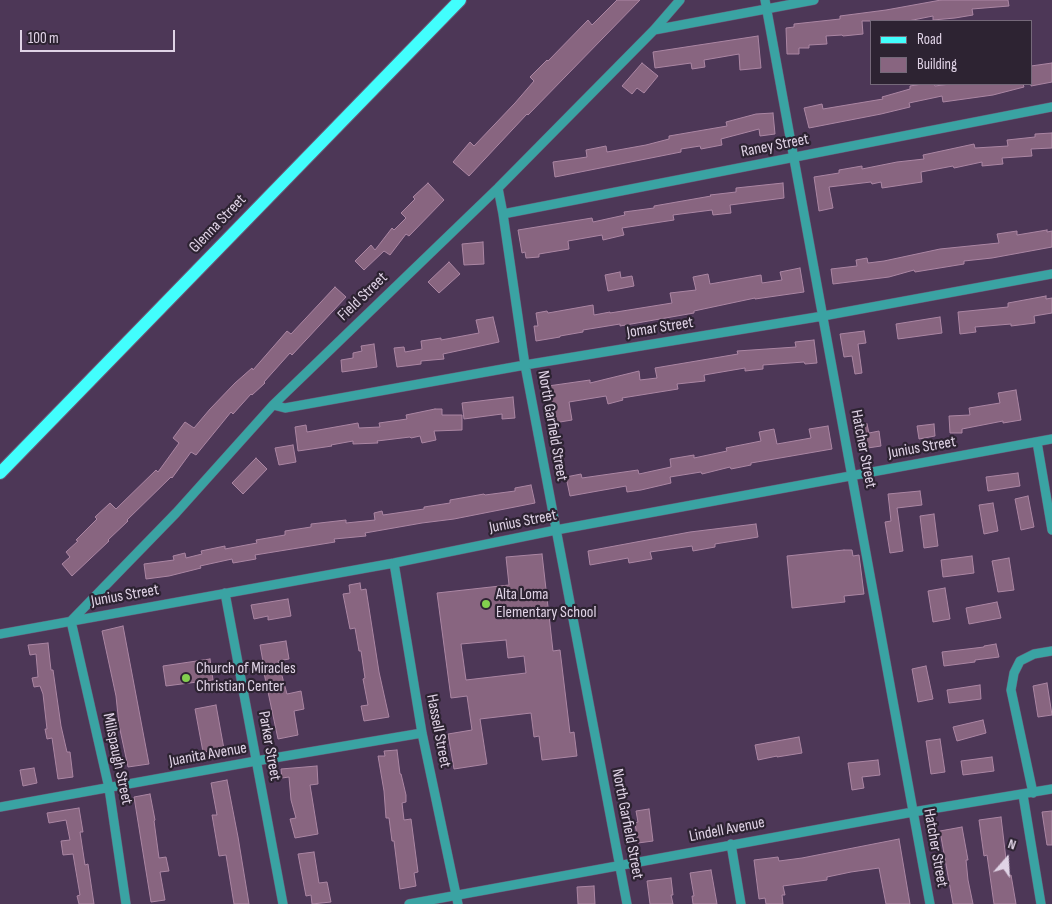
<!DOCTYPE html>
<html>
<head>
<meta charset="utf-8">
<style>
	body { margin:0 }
	#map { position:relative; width:1052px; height:904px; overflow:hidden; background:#4d3757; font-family:"Sofia Sans Condensed",sans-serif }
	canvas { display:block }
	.legend { position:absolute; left:870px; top:20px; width:162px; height:65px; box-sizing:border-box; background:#2d2332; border:1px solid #75697a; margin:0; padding:6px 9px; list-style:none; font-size:15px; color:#e0d3e6 }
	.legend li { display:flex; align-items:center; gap:10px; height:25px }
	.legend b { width:25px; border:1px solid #75697a }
	.north { position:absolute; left:982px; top:834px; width:50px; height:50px; -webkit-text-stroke:4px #2d2332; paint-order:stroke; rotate:19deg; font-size:14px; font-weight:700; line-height:20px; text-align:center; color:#e0d3e6 }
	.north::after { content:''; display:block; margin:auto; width:18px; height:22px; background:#e0d3e6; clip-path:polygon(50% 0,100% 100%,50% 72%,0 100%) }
	.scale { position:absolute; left:20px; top:30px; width:155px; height:22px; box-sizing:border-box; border:2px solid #e0d3e6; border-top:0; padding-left:6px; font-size:15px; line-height:18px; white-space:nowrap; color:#e0d3e6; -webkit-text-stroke:4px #2d2332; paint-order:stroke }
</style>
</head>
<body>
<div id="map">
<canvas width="1052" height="904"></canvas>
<ul class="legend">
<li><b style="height:6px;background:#42fefd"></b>Road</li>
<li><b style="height:14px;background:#886580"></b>Building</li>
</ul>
<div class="north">N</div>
<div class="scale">100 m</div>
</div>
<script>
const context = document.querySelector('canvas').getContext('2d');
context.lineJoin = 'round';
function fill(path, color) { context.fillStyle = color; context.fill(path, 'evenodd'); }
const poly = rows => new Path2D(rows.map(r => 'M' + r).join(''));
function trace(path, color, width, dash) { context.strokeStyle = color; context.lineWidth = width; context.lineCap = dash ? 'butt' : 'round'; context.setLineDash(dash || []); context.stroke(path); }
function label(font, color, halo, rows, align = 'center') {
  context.font = font + ' "Sofia Sans Condensed",sans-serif'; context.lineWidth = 4.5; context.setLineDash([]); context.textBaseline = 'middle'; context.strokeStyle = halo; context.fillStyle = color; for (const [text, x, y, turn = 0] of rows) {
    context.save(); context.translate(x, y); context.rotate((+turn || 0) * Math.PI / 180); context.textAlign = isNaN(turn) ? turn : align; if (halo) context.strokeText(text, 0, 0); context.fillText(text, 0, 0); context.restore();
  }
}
const building = poly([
	[617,0,640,0,528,115,527,114,469,176,453,162,470,142,474,146,515,103,534,81,530,77,547,60,548,61,588,20,592,25,617,0],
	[941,0,1008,0,1009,6,972,9,973,15,955,18,933,20,933,16,908,21,862,21,863,34,843,36,842,35,826,36,827,44,809,45,809,48,799,48,799,54,787,54,786,28,794,27,794,24,840,19,840,16,886,10,941,0],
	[758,36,761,68,740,70,739,54,704,60,705,67,692,69,691,63,655,68,653,52,758,36],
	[642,63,658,76,644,93,637,88,632,94,622,86,642,63],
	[1052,63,1052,82,1031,86,1031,66,1052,63],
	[922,84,934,84,935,86,950,84,1023,84,1024,87,993,95,943,102,942,96,909,103,910,107,881,114,809,128,804,108,822,104,823,109,883,99,882,97,910,89,910,86,922,84],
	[773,113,775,134,760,136,759,129,721,139,722,145,701,149,700,146,681,149,681,152,555,177,553,162,587,157,586,150,606,146,607,152,646,145,669,139,669,136,727,126,726,122,756,114,773,113],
	[1052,133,1052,148,1031,149,1032,156,1002,158,1003,164,982,166,982,162,954,168,953,166,921,172,922,182,882,188,881,182,872,184,871,182,829,187,833,208,819,211,814,177,839,173,839,170,862,166,862,169,897,162,924,159,923,155,974,144,975,148,1008,146,1007,140,1035,137,1035,134,1052,133],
	[428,183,444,200,409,236,406,234,390,255,384,251,364,270,355,261,371,245,375,250,392,228,394,230,406,218,401,213,415,199,413,197,428,183],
	[783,183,784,198,730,205,731,213,713,215,712,210,673,215,674,220,622,228,624,235,603,240,602,235,568,241,569,249,539,254,539,257,526,258,525,252,522,253,518,230,592,218,593,222,625,215,624,212,654,208,654,206,711,196,710,195,736,192,736,188,783,183],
	[1047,230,1047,232,1052,231,1052,247,992,258,964,261,964,264,915,272,914,270,889,277,833,284,831,269,857,266,856,260,867,258,868,263,884,261,940,249,999,243,997,234,1017,231,1017,235,1047,230],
	[483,242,484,264,464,265,462,244,483,242],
	[449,262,460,274,439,293,428,282,449,262],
	[800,268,804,292,755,299,755,298,694,311,694,313,620,326,620,324,583,330,583,332,560,336,560,337,536,341,534,326,538,326,536,313,547,311,548,313,593,305,594,315,610,312,610,313,672,303,670,293,696,290,693,277,708,274,710,284,761,275,762,283,782,280,780,272,800,268],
	[620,272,621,278,632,276,634,286,608,291,605,275,620,272],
	[335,287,346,297,292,355,290,353,264,382,265,383,252,395,251,394,233,414,231,412,196,455,191,452,172,478,171,477,127,520,128,521,108,540,109,541,72,576,62,564,70,557,66,552,78,541,76,540,97,519,95,517,110,503,116,509,156,470,158,472,179,443,173,438,185,422,194,428,210,409,235,383,252,368,253,370,287,331,291,334,335,287],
	[1046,296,1046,299,1052,298,1052,313,1034,316,1035,323,1011,326,1011,324,975,327,976,332,960,334,958,312,1008,307,1008,303,1046,296],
	[493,317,499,342,443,354,444,359,421,361,421,364,397,367,394,348,404,347,405,352,422,349,421,341,441,338,441,340,479,333,476,320,493,317],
	[940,317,942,333,898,339,896,324,940,317],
	[864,331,866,343,858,344,862,373,855,374,852,356,844,357,840,334,864,331],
	[814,340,817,363,805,364,804,362,763,365,763,369,745,371,745,368,704,375,705,381,677,384,678,389,622,398,623,400,608,404,606,396,569,402,572,420,554,423,548,386,590,380,590,383,639,371,640,380,657,378,655,368,738,354,737,351,796,347,795,342,814,340],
	[374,344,377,367,342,372,341,360,353,358,353,353,362,351,361,346,374,344],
	[1016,390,1021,420,1003,423,1003,421,962,429,962,433,950,433,949,416,970,415,969,408,1000,403,998,393,1016,390],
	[513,397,515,418,502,419,502,414,464,419,462,403,513,397],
	[435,409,442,409,442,415,462,415,462,430,434,431,436,440,422,443,420,436,411,438,410,437,377,441,378,443,353,444,353,441,331,445,332,446,298,451,295,427,306,425,307,432,358,423,359,428,380,427,379,423,407,419,406,415,435,409],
	[867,424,869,433,879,431,881,446,861,449,857,426,867,424],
	[934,424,935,436,919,439,917,426,934,424],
	[828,426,832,449,751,463,751,465,731,469,730,467,702,474,701,472,670,477,671,483,641,490,627,492,626,486,570,496,566,477,581,474,582,478,638,470,639,474,671,467,670,459,694,455,694,458,727,451,726,448,761,441,759,432,774,429,777,444,811,438,809,429,828,426],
	[293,445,296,462,279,465,275,448,293,445],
	[256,458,267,469,243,494,232,483,256,458],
	[1018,473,1020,486,988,491,986,477,1018,473],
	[531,485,535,503,454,519,422,523,365,533,366,536,334,539,335,542,255,555,256,559,233,563,232,559,200,566,201,568,169,576,146,579,144,564,174,560,173,556,185,553,186,558,202,554,201,551,225,546,225,549,257,543,256,540,285,535,285,531,311,527,311,524,346,520,346,523,375,520,374,513,382,511,383,515,424,509,424,507,450,503,450,500,484,494,485,495,515,491,515,488,531,485],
	[920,491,922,505,897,508,903,551,890,553,885,522,891,521,888,494,920,491],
	[1028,496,1034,527,1021,530,1015,499,1028,496],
	[993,503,998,531,984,534,979,505,993,503],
	[934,514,938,546,924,548,920,516,934,514],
	[756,524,758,537,715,544,715,547,693,551,692,546,650,552,652,559,629,563,628,558,590,565,588,551,690,532,756,524],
	[844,550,852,550,853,556,859,555,864,594,844,596,845,602,792,608,787,556,844,550],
	[542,554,553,651,560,650,570,733,574,732,577,756,542,760,539,736,534,737,531,713,480,719,487,764,454,769,448,734,472,730,467,696,451,698,437,593,509,585,506,557,542,554],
	[506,640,508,658,524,656,526,673,466,680,461,644,506,640],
	[972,556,974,573,943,577,941,560,972,556],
	[1009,558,1014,590,998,592,992,561,1009,558],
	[360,583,361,590,366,589,379,672,389,717,364,721,361,706,368,705,363,679,365,678,361,651,359,651,355,628,350,629,343,594,350,593,349,585,360,583],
	[945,588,950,619,933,622,928,591,945,588],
	[288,599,291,616,268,620,268,616,254,619,251,605,288,599],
	[997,602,1001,618,969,624,966,608,997,602],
	[123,626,149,764,128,767,119,725,116,696,102,631,123,626],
	[286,641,289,659,278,661,287,694,301,691,304,709,294,711,298,735,278,739,264,673,265,673,260,645,286,641],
	[48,643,51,670,53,670,61,726,67,752,70,752,73,777,58,779,52,738,47,739,45,729,47,729,43,694,40,686,34,687,32,678,38,677,36,654,30,655,28,645,48,643],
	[996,644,999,657,975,660,975,662,944,666,942,652,984,647,984,646,996,644],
	[210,659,213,680,166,686,163,666,210,659],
	[926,666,933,699,918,702,912,669,926,666],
	[1047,683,1052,715,1038,717,1033,686,1047,683],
	[980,685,981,699,949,703,947,690,980,685],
	[216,705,224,749,203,752,195,709,216,705],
	[983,720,986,733,957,741,953,727,983,720],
	[799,737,802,753,777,757,777,756,758,760,755,745,799,737],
	[940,739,945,772,931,774,926,741,940,739],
	[397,750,400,774,401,774,406,795,406,802,402,803,404,820,411,819,418,872,414,873,416,886,400,889,394,841,392,841,389,818,386,818,384,791,378,756,385,756,384,751,397,750],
	[992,757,994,771,963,775,961,761,992,757],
	[878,760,880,775,862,777,864,788,852,790,848,763,878,760],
	[317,766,318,784,310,785,318,834,295,838,290,819,296,818,291,800,289,777,282,778,281,769,317,766],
	[34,768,37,783,23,786,20,770,34,768],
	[227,780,238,837,249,904,234,904,226,855,219,856,212,815,217,815,211,783,227,780],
	[150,794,155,820,154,821,159,858,166,857,169,871,160,872,165,900,151,902,134,797,150,794],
	[79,808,83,832,80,832,85,865,88,864,94,904,79,904,77,896,80,895,73,854,63,855,61,841,70,840,66,820,49,823,47,813,79,808],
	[649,809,653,841,638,843,635,823,638,822,636,811,649,809],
	[1052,811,1052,845,1047,845,1042,812,1052,811],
	[1001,817,1008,876,1011,875,1016,904,994,904,987,855,984,856,979,820,1001,817],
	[962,827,968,860,966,860,968,880,973,904,953,904,940,831,962,827],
	[899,839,910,904,886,904,879,868,851,872,827,877,827,880,783,886,785,895,782,895,783,904,766,904,765,898,759,899,754,860,778,857,779,861,802,858,899,839],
	[314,852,319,883,327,882,331,902,312,904,311,895,306,896,298,854,314,852],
	[711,870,717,904,693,904,692,896,694,896,690,873,711,870],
	[671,878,673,895,671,895,673,904,650,904,647,881,671,878],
	[594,886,595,904,578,904,577,887,594,886]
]);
const minor = poly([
	[765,0,930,904],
	[654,30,814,0],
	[498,188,503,214,525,365,627,904],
	[503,214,1052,107],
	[273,405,285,408,525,365,823,316,1052,274],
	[1037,442,1052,530],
	[394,563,422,733,458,904],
	[225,593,283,904],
	[0,634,394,563,556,530,1052,439],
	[1033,793,1011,690,1014,673,1020,661,1034,654,1052,651],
	[1023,795,1041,904],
	[0,807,256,761,422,733],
	[731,844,741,904],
	[126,904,109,788,71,621,176,513,273,405,498,188,654,30,680,0],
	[409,904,913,812,1052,789]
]);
const major = poly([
	[0,473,460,0]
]);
const markers = [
	[486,604,5,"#83d04e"],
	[186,678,5,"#83d04e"]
];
const streetNames = [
	["Raney Street",775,146,-11],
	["Glenna Street",218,224,-46],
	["Field Street",363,297,-44],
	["Jomar Street",660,328,-9],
	["North Garfield Street",552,426,80],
	["Junius Street",922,448,-10],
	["Hatcher Street",863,449,79],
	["Junius Street",523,522,-11],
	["Junius Street",125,596,-10],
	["Hassell Street",438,731,79],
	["Parker Street",269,746,80],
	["Juanita Avenue",208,755,-10],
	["Millspaugh Street",117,759,78],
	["North Garfield Street",627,824,79],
	["Lindell Avenue",727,830,-11],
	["Hatcher Street",935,848,80]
];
const poiNames = [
	["Alta Loma",496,595],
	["Elementary School",496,613],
	["Church of Miracles",196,669],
	["Christian Center",196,687]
];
fill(building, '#886580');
trace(building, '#ab86a3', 1);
trace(minor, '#6a5674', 10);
trace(major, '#6a5674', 14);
trace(minor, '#3aa3a3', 9);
trace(major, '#42fefd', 12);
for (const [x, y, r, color] of markers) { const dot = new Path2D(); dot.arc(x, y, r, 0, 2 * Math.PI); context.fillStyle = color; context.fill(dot); trace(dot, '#2d2332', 2); }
label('16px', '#e0d3e6', '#2d2332', streetNames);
label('16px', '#e0d3e6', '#2d2332', poiNames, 'left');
</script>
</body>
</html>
